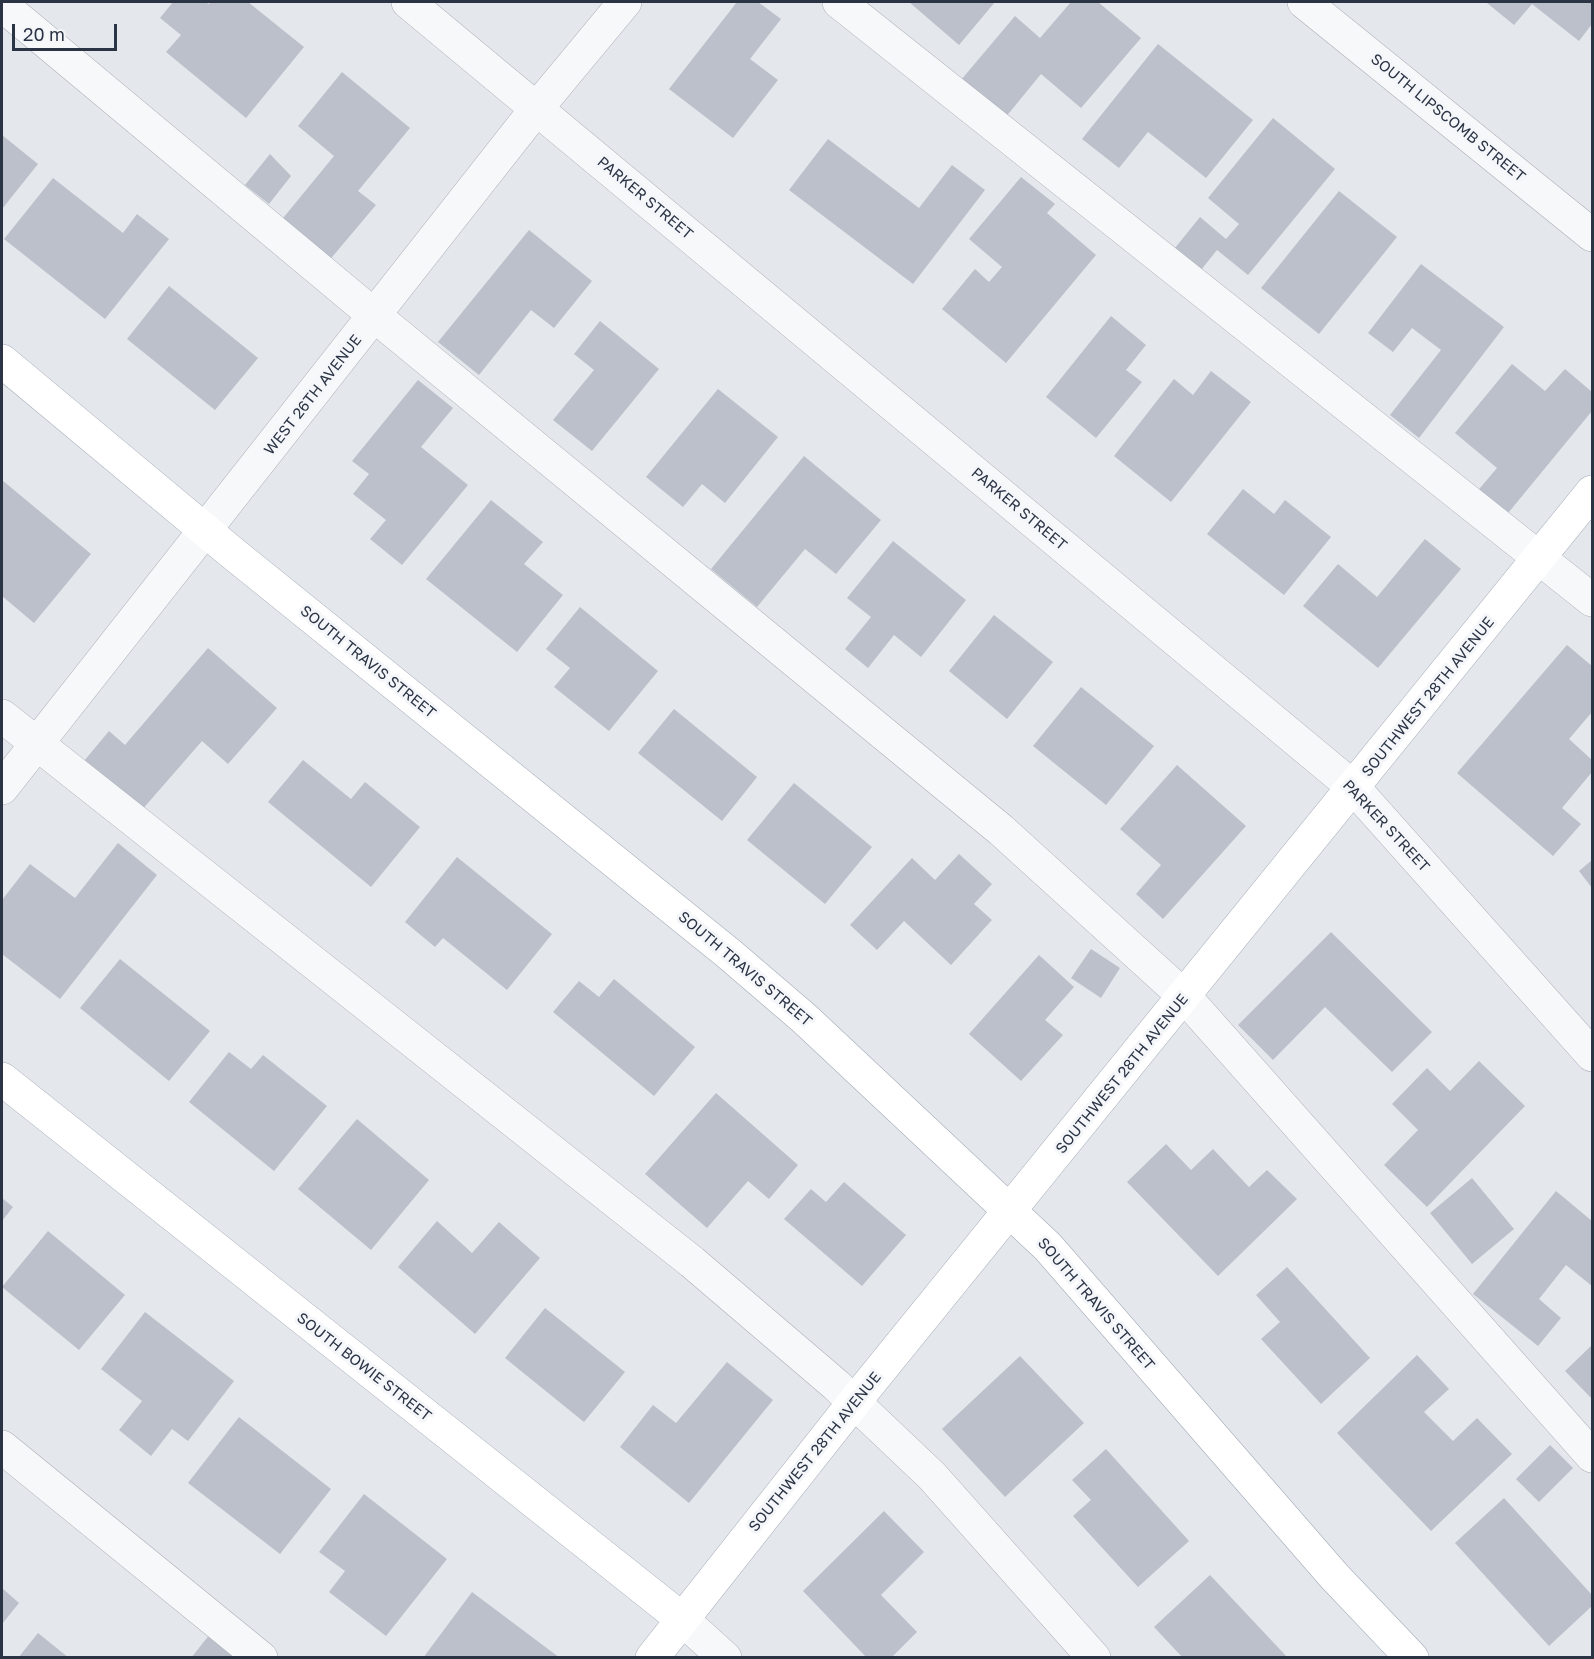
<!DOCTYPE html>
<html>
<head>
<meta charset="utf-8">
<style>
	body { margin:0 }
	#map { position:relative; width:1594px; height:1659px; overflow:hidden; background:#e4e7ec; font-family:"Golos Text",sans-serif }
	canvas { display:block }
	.frame { position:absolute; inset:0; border:3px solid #2b3445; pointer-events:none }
	.scale { position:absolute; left:12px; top:24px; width:105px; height:27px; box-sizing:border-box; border:3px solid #2b3445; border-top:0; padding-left:8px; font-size:18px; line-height:21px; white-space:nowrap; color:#2b3445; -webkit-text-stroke:4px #f4f6f9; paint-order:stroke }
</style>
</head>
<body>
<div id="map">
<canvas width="1594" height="1659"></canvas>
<div class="frame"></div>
<div class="scale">20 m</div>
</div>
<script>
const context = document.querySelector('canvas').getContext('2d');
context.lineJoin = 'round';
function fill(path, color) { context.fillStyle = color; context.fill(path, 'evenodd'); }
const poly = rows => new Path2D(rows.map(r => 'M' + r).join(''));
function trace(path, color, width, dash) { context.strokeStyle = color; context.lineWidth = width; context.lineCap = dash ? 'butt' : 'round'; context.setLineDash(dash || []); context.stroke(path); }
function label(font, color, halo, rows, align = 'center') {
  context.font = font + ' "Golos Text",sans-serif'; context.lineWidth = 6; context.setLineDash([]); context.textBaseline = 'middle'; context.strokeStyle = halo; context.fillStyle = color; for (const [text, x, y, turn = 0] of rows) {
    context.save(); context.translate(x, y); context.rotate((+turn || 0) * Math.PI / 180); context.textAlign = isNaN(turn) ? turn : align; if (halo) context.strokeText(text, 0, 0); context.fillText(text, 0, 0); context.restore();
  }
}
const building = poly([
	[173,2,205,2,209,4,211,2,248,2,304,47,246,118,166,52,181,35,160,18],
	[737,2,758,2,781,19,750,59,778,80,733,138,669,89],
	[909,2,995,2,959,45],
	[1071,2,1098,2,1141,38,1081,108,1041,74,1005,118,961,80,1015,16,1040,38],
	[1488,2,1592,2,1592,24,1579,41,1532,4,1514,25,1487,3],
	[1158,44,1253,120,1206,178,1148,132,1119,168,1082,139],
	[342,72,410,128,358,191,376,205,327,263,279,223,334,156,298,126],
	[1273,118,1335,169,1248,275,1217,250,1201,270,1175,248,1200,217,1226,239,1239,224,1208,198],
	[2,135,38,164,2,209],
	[828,139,919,208,952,165,985,190,913,284,789,190],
	[270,154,291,176,269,204,245,185],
	[1021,177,1055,204,1047,213,1096,255,1006,363,942,309,975,269,989,282,1002,267,969,239],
	[53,178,123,233,137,214,169,239,105,319,4,239],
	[1339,191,1397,237,1319,334,1261,288],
	[529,230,592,281,554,328,531,310,479,375,438,342],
	[1421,264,1504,327,1419,438,1390,415,1441,350,1412,328,1393,352,1368,333],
	[169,286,258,358,215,410,127,339],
	[1111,316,1146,345,1126,370,1142,382,1096,438,1046,397],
	[600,321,659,369,592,451,553,420,594,370,574,354],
	[1512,364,1545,391,1565,369,1592,392,1592,411,1504,518,1475,494,1497,468,1455,433],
	[1211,371,1251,402,1171,502,1114,456,1174,379,1193,395],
	[418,380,453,408,421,447,468,485,402,565,370,539,386,520,353,494,369,474,352,461],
	[718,389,778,437,725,503,702,484,683,507,646,477],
	[804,456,881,520,836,574,805,549,757,607,711,569],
	[2,480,91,554,34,623,2,596],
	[1243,489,1274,514,1285,500,1331,537,1284,595,1207,534],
	[491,500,543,542,524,564,563,595,517,652,426,579],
	[1425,539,1461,569,1378,668,1303,606,1338,564,1377,597],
	[893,541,966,600,921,657,894,635,868,668,845,649,871,617,847,598],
	[580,607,658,671,609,731,554,687,570,668,546,649],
	[994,615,1053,662,1007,719,949,671],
	[1567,645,1592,666,1592,712,1569,739,1592,760,1592,772,1562,808,1581,824,1553,856,1457,773],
	[208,648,277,708,228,764,202,741,141,811,84,761,109,731,125,745],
	[1081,687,1154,746,1106,805,1033,746],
	[674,709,757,777,722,821,638,753],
	[303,760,351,799,365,782,420,827,371,887,268,802],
	[1177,765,1246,826,1163,919,1136,894,1161,865,1120,829],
	[794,783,872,847,825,904,747,840],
	[118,843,157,875,60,999,2,954,2,900,30,864,75,898],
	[959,854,992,884,974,904,992,920,951,965,904,921,877,950,850,925,912,858,935,880],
	[457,857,552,934,507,990,443,938,435,947,405,922],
	[1592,860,1592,888,1579,871],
	[1331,932,1432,1032,1392,1072,1325,1007,1273,1060,1238,1025],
	[1091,949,1120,968,1101,998,1071,978],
	[1039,955,1074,987,1045,1020,1063,1035,1021,1081,969,1034],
	[120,959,210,1031,169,1081,80,1008],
	[614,979,695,1047,654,1096,553,1012,579,981,599,997],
	[229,1052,251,1069,263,1055,327,1106,274,1171,189,1102],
	[1479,1061,1525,1106,1427,1207,1384,1165,1418,1130,1392,1104,1427,1068,1450,1091],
	[716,1093,798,1165,769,1199,748,1181,707,1228,645,1174],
	[357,1119,429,1180,371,1250,298,1189],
	[1166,1144,1191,1170,1213,1149,1249,1187,1267,1170,1297,1199,1218,1276,1127,1182],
	[1472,1178,1514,1229,1472,1264,1430,1213],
	[844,1182,906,1235,862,1286,784,1219,811,1189,826,1202],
	[1556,1191,1592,1221,1592,1286,1566,1265,1539,1299,1561,1318,1538,1346,1473,1294],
	[2,1198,13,1207,2,1221],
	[437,1221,472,1253,499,1222,540,1258,475,1334,398,1267],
	[48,1231,125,1295,79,1350,2,1287],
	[1287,1267,1370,1358,1321,1404,1261,1339,1280,1322,1256,1295],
	[545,1308,625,1372,584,1422,505,1358],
	[145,1312,234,1381,188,1441,172,1429,151,1456,119,1430,142,1401,101,1369],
	[1592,1345,1592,1399,1565,1371],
	[1417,1355,1449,1389,1424,1412,1453,1441,1477,1418,1512,1454,1431,1531,1337,1433],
	[1020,1356,1084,1423,1005,1497,942,1429],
	[727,1362,773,1400,689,1503,620,1447,653,1405,676,1423],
	[239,1417,331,1489,280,1554,188,1483],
	[1550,1445,1573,1468,1539,1502,1516,1479],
	[1106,1449,1189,1541,1138,1587,1073,1516,1091,1500,1072,1480],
	[364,1494,447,1559,386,1636,329,1592,345,1571,319,1552],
	[1504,1498,1592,1595,1592,1606,1549,1646,1455,1543],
	[884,1511,924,1552,881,1595,917,1632,891,1658,867,1658,803,1591],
	[1210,1575,1288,1658,1183,1658,1154,1627],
	[2,1588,19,1603,2,1624],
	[472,1592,560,1658,423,1658],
	[38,1633,69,1658,18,1658],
	[210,1634,239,1658,191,1658]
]);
const minor = poly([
	[408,2,1353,787,1592,1055],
	[839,2,1592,600],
	[1304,2,1592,235],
	[2,5,375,316,1001,830,1185,997,1592,1456],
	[2,716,692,1262,836,1385,932,1476,1094,1658],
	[2,788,537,108,625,2],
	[2,1447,261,1658],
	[682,1619,725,1658]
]);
const major = poly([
	[2,361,230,551,728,953,805,1019,1048,1247,1334,1576,1412,1658],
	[2,1079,682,1619],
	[652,1658,855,1401,1592,492]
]);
const streetNames = [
	["SOUTH LIPSCOMB STREET",1448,118,39],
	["PARKER STREET",645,198,40],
	["WEST 26TH AVENUE",313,395,-52],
	["PARKER STREET",1019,509,40],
	["SOUTH TRAVIS STREET",368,662,39],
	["SOUTHWEST 28TH AVENUE",1428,697,-51],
	["PARKER STREET",1386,826,47],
	["SOUTH TRAVIS STREET",745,969,40],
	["SOUTHWEST 28TH AVENUE",1122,1074,-51],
	["SOUTH TRAVIS STREET",1096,1304,49],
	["SOUTH BOWIE STREET",364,1367,38],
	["SOUTHWEST 28TH AVENUE",815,1452,-51]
];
fill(building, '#bbc0ca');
trace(minor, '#a9aeb7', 34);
trace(major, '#a3abb8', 34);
trace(minor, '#f7f8fa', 33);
trace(major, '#fff', 33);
label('15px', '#2b3445', '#f4f6f9', streetNames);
</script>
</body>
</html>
